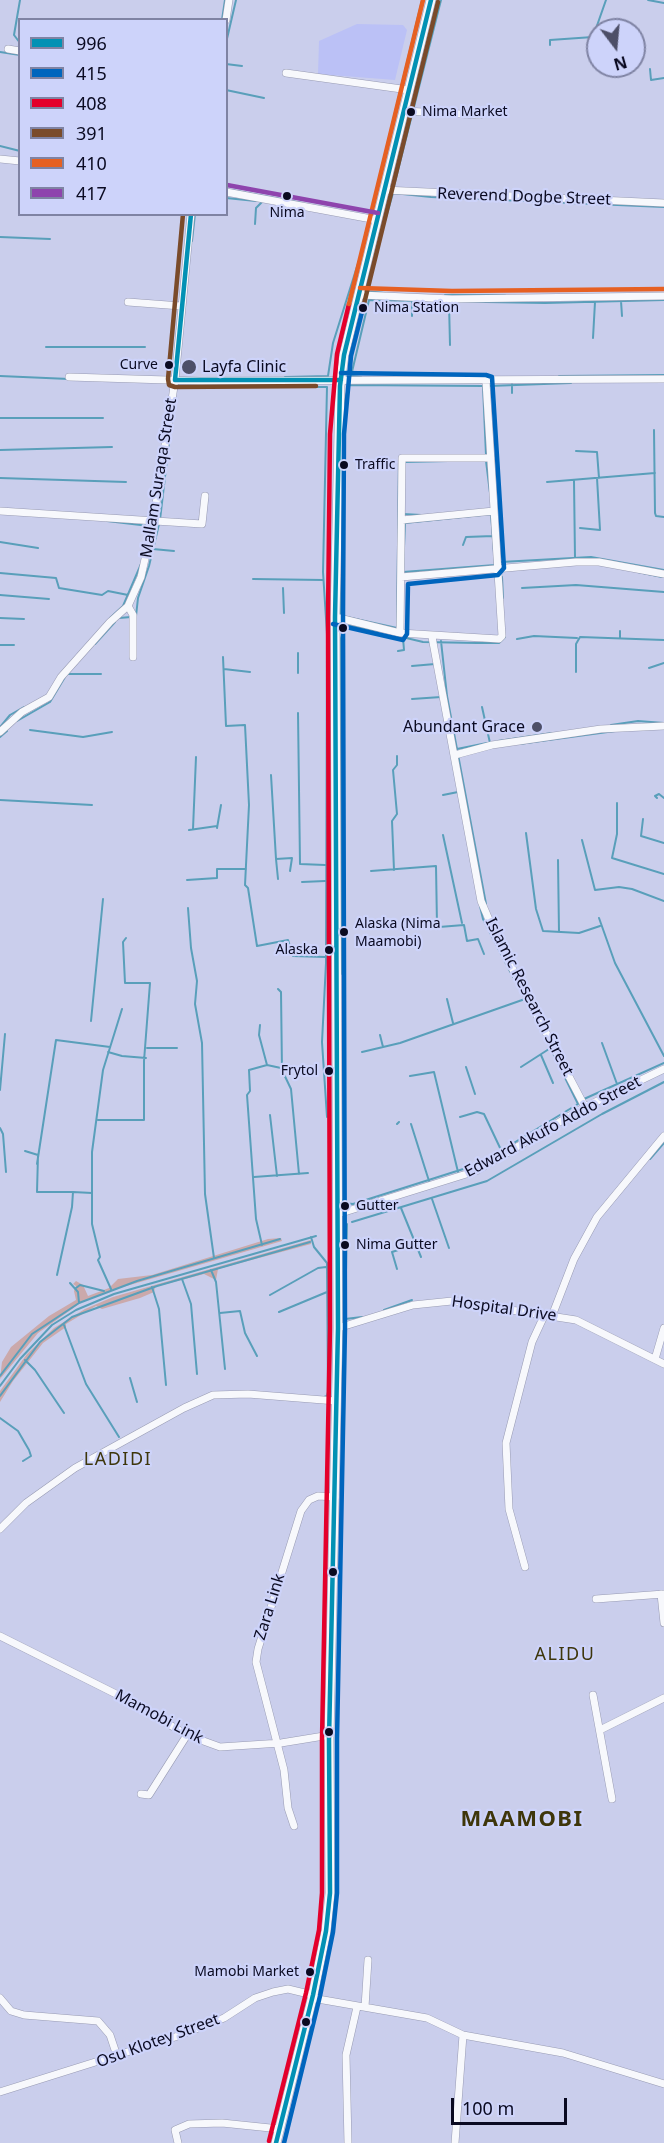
<!DOCTYPE html>
<html>
<head>
<meta charset="utf-8">
<style>
	body { margin:0 }
	#map { position:relative; width:664px; height:2143px; overflow:hidden; background:#caceec; font-family:"Noto Sans",sans-serif }
	canvas { display:block }
	.legend { position:absolute; left:18px; top:18px; width:210px; height:198px; box-sizing:border-box; background:#cdd3fa; border:2px solid #7f83a3; margin:0; padding:8px 10px; list-style:none; font-size:18px; color:#0a0a21 }
	.legend li { display:flex; align-items:center; gap:12px; height:30px }
	.legend b { width:30px; border:2px solid #7f83a3 }
	.north { position:absolute; left:586px; top:18px; width:60px; height:60px; box-sizing:border-box; background:#cdd3fa; border:2px solid #7f83a3; border-radius:50%; rotate:164deg; font-size:16px; font-weight:700; line-height:24px; text-align:center; color:#0a0a21 }
	.north::after { content:''; display:block; margin:auto; width:21px; height:27px; background:#4d4f68; clip-path:polygon(50% 0,100% 100%,50% 72%,0 100%) }
	.scale { position:absolute; left:451px; top:2098px; width:116px; height:27px; box-sizing:border-box; border:3px solid #0a0a21; border-top:0; padding-left:8px; font-size:18px; line-height:21px; white-space:nowrap; color:#0a0a21; -webkit-text-stroke:4px #cdd3fa; paint-order:stroke }
</style>
</head>
<body>
<div id="map">
<canvas width="664" height="2143"></canvas>
<ul class="legend">
<li><b style="height:8px;background:#0291b4"></b>996</li>
<li><b style="height:8px;background:#0065bd"></b>415</li>
<li><b style="height:8px;background:#e4002b"></b>408</li>
<li><b style="height:8px;background:#7a4b2a"></b>391</li>
<li><b style="height:8px;background:#e66022"></b>410</li>
<li><b style="height:8px;background:#8e44ad"></b>417</li>
</ul>
<div class="north">N</div>
<div class="scale">100 m</div>
</div>
<script>
const context = document.querySelector('canvas').getContext('2d');
context.lineJoin = 'round';
function fill(path, color) { context.fillStyle = color; context.fill(path, 'evenodd'); }
const poly = rows => new Path2D(rows.map(r => 'M' + r).join(''));
function trace(path, color, width, dash) { context.strokeStyle = color; context.lineWidth = width; context.lineCap = dash ? 'butt' : 'round'; context.setLineDash(dash || []); context.stroke(path); }
function label(font, color, halo, rows, align = 'center') {
  context.font = font + ' "Noto Sans",sans-serif'; context.lineWidth = 4.5; context.setLineDash([]); context.textBaseline = 'middle'; context.strokeStyle = halo; context.fillStyle = color; for (const [text, x, y, turn = 0] of rows) {
    context.save(); context.translate(x, y); context.rotate((+turn || 0) * Math.PI / 180); context.textAlign = isNaN(turn) ? turn : align; if (halo) context.strokeText(text, 0, 0); context.fillText(text, 0, 0); context.restore();
  }
}
const built = poly([
	[357,24,403,25,407,30,395,80,318,74,319,41]
]);
const green = poly([
	[281,1238,282,1241,109,1291,82,1302,38,1333,0,1379,2,1362,11,1347,49,1316,76,1300,74,1291,76,1286,73,1284,76,1281,83,1285,88,1296,109,1288,118,1279,152,1275,268,1239],
	[311,1240,311,1244,218,1269,216,1280,204,1274,155,1287,154,1292,140,1298,102,1309,96,1306,66,1324,66,1327,43,1343,13,1381,0,1402,0,1391,27,1354,54,1328,85,1309,113,1297]
]);
const stream = poly([
	[648,0,664,3],
	[222,20,225,0],
	[20,43,14,35,20,0],
	[226,43,236,0],
	[550,45,550,40,593,37],
	[0,52,20,55],
	[592,60,593,37,606,0],
	[226,64,242,66],
	[650,69,651,80,664,78],
	[226,90,264,98],
	[0,146,20,151],
	[394,186,441,0],
	[231,190,302,203],
	[226,198,256,201],
	[370,216,422,0],
	[255,224,256,208,262,202],
	[0,237,50,239],
	[192,241,195,214],
	[385,293,365,291,393,193,431,197,664,207],
	[445,295,505,295],
	[621,301,622,316],
	[412,302,412,316],
	[449,303,450,345],
	[593,338,595,302],
	[46,347,145,347],
	[0,376,69,379],
	[559,376,664,375],
	[285,377,328,376,333,343,360,257,368,223],
	[361,377,351,376,369,300,545,303,664,300],
	[512,384,512,393],
	[349,385,483,386,486,455,402,456,399,460,397,628,342,616,341,614,341,414,349,385],
	[489,386,571,383],
	[176,387,327,387,323,572,327,634,326,963,322,1042,327,1117],
	[0,418,103,418],
	[654,430,655,513,656,516,664,517],
	[0,450,112,447],
	[576,451,597,452,599,478],
	[486,461,490,493],
	[405,462,448,461],
	[0,478,126,482],
	[574,481,575,558],
	[547,482,655,473],
	[403,514,421,515],
	[491,514,495,565,403,572,405,523,491,514],
	[107,521,149,526,148,530],
	[580,528,600,530,597,478],
	[466,537,493,536],
	[0,542,38,548],
	[463,545,466,537],
	[153,549,174,551],
	[501,562,591,557,664,570],
	[638,572,662,577],
	[0,573,56,578,59,588,102,595,108,591,128,595],
	[502,577,503,598],
	[253,579,323,580],
	[283,588,284,613],
	[522,588,576,585,664,592],
	[0,595,49,599],
	[136,616,138,598,149,566,160,520,171,425],
	[0,618,24,619],
	[110,618,123,606,141,564],
	[119,618,131,617],
	[398,636,423,642,477,643,499,643,505,637],
	[620,638,620,631],
	[517,639,534,636,577,638],
	[441,641,447,696,486,904],
	[95,644,115,622],
	[0,645,14,645],
	[398,651,404,650,403,638],
	[223,657,226,726,245,725,249,805,245,885,248,888,257,946,288,940,293,956,325,957],
	[412,666,435,664],
	[649,668,664,663],
	[224,669,250,672],
	[576,672,576,644,580,637,664,640],
	[298,673,298,653],
	[67,674,101,674],
	[412,699,441,697],
	[482,707,490,743],
	[298,713,300,864,325,865],
	[17,721,50,702,65,677],
	[611,725,638,721,664,723],
	[0,727,10,715,24,707],
	[30,730,83,737,112,732],
	[0,737,7,731],
	[498,741,552,733],
	[519,744,615,731],
	[457,749,487,743],
	[271,775,276,859,292,858,290,871],
	[443,795,458,792],
	[657,798,655,796,659,794,664,798],
	[0,800,92,805],
	[617,803,617,834,612,858,664,874],
	[643,819,641,836,664,843],
	[217,828,221,805],
	[193,829,196,757],
	[189,830,217,826],
	[526,833,536,909,543,931,579,933,600,926],
	[443,835,462,923],
	[582,840,595,890,619,887,632,889,664,901],
	[276,859,278,879],
	[558,860,559,932],
	[394,870,392,821,397,814,393,770,397,765,397,756],
	[371,871,436,866,437,925,439,927,464,925,467,941,478,939,484,954],
	[187,880,217,878,217,869,246,869],
	[302,882,325,881],
	[480,906,483,919,513,977],
	[188,908,191,948,197,981,195,1004,202,1043,205,1194,214,1258],
	[599,918,615,963,664,1056],
	[516,969,544,1022],
	[341,974,341,638,345,625,378,631],
	[278,989,281,992,282,1071],
	[447,999,453,1023],
	[91,1021,103,899],
	[260,1025,259,1035,267,1065,281,1068,291,1089,299,1174],
	[380,1035,383,1047],
	[553,1038,565,1062],
	[602,1043,617,1084],
	[147,1048,177,1048],
	[108,1052,122,1056,146,1058],
	[362,1052,400,1043,525,999],
	[541,1055,553,1083],
	[466,1067,475,1094],
	[521,1067,549,1049],
	[410,1076,434,1072,458,1172],
	[0,1090,5,1034],
	[584,1099,664,1063],
	[270,1115,277,1176],
	[460,1117,477,1112,484,1114,502,1152],
	[98,1120,144,1120,144,1061,150,983,125,983,123,942,126,938],
	[397,1124,399,1122],
	[411,1124,429,1181],
	[0,1128,3,1134,6,1172],
	[25,1151,38,1155,37,1192,73,1192],
	[650,1159,664,1143],
	[37,1164,56,1040,110,1047],
	[254,1177,308,1173],
	[341,1199,344,1203,353,1204,479,1164,578,1104,544,1035],
	[432,1199,449,1248],
	[401,1208,421,1257],
	[352,1222,487,1181,602,1114,664,1082],
	[347,1224,345,1319,362,1317],
	[311,1237,314,1247,327,1263,328,1392,327,1396,324,1397],
	[262,1245,256,1219,247,1095,250,1091,249,1070,267,1065],
	[397,1269,392,1252,414,1245],
	[211,1270,216,1282,225,1369],
	[57,1275,72,1207,73,1192,92,1193],
	[182,1279,191,1304,197,1374],
	[70,1283,78,1292,79,1303],
	[152,1287,159,1309,166,1385],
	[76,1288,80,1285,104,1291],
	[111,1289,98,1260,100,1257,92,1224,92,1152,103,1070,122,1009],
	[270,1295,318,1268,326,1267],
	[384,1310,412,1300],
	[279,1312,327,1292],
	[220,1313,240,1311,245,1333,257,1356],
	[64,1325,86,1384,119,1437],
	[25,1360,35,1370,64,1413],
	[0,1376,32,1334,79,1303,137,1281,280,1239],
	[130,1378,137,1402],
	[0,1386,20,1359,52,1325,76,1310,114,1294,316,1236],
	[0,1396,40,1342,72,1317,157,1286,310,1242],
	[0,1418,18,1431,29,1450,31,1456,23,1461]
]);
const minor = poly([
	[226,20,229,0],
	[8,49,20,51],
	[286,73,409,90],
	[404,111,480,115],
	[0,159,20,161],
	[384,190,664,203],
	[226,192,377,220],
	[360,295,452,299,664,296],
	[128,302,181,306],
	[69,377,200,381,664,379],
	[0,511,202,524,205,496],
	[402,520,494,511],
	[401,577,576,562,599,562,664,574],
	[128,606,133,615,133,657],
	[335,617,400,633,499,639,502,636,486,382],
	[400,633,402,458,491,458],
	[432,637,481,901,499,943,585,1107],
	[0,732,22,712,49,697,61,677,110,622,128,606,141,577,153,523,175,380,191,214],
	[455,755,492,745,601,729,664,726],
	[338,1214,476,1171,585,1107,664,1069],
	[552,1316,574,1259,597,1217,664,1136],
	[338,1328,413,1305,452,1301,576,1320,664,1364],
	[655,1359,664,1328],
	[0,1529,26,1503,75,1468,184,1408,213,1395,248,1394,336,1401],
	[525,1567,509,1509,506,1443,532,1342,544,1316],
	[661,1594,664,1623],
	[596,1599,664,1594],
	[0,1636,124,1698,187,1735,220,1747,281,1743,330,1735],
	[593,1695,612,1799],
	[600,1730,664,1698],
	[141,1794,149,1795,187,1735],
	[294,1826,288,1808,284,1770,256,1662,258,1649,301,1511,309,1500,318,1496,335,1497],
	[0,1998,11,2011,24,2015,98,2021,110,2035,117,2056],
	[312,1998,427,2018,463,2035,563,2053,664,2084],
	[365,2007,368,1960],
	[0,2092,175,2037,224,2018,255,1998,273,1992,288,1989,313,1995],
	[178,2143,175,2130,189,2124,222,2123,280,2129],
	[348,2143,346,2055,357,2007],
	[455,2143,463,2035]
]);
const tertiary = poly([
	[276,2143,313,1995,326,1931,330,1893,329,1739,338,1328,335,617,340,386,344,355,431,0]
]);
const bus1 = poly([
	[191,214,175,380,341,380],
	[276,2143,313,1995,326,1931,330,1893,329,1739,338,1328,335,617,340,386,344,355,431,0]
]);
const bus2 = poly([
	[333,624,403,640,407,634,408,584,498,575,504,568,492,377,486,375,341,373],
	[284,2143,320,1996,333,1932,337,1893,337,1739,345,1328,343,617,344,434,351,356,363,308]
]);
const bus3 = poly([
	[269,2141,306,1993,319,1930,322,1893,322,1739,330,1328,328,617,330,434,337,354,349,304]
]);
const bus4 = poly([
	[183,214,168,379,169,385,175,387,316,386],
	[363,308,438,2]
]);
const bus5 = poly([
	[360,288,452,291,664,289],
	[349,304,423,0]
]);
const bus6 = poly([
	[227,185,378,213]
]);
const markers = [
	[411,112,5,"#0a0a21"],
	[287,196,5,"#0a0a21"],
	[363,308,5,"#0a0a21"],
	[169,365,5,"#0a0a21"],
	[189,367,8,"#4d4f68"],
	[344,465,5,"#0a0a21"],
	[343,628,5,"#0a0a21"],
	[537,727,6,"#4d4f68"],
	[344,932,5,"#0a0a21"],
	[329,950,5,"#0a0a21"],
	[329,1071,5,"#0a0a21"],
	[345,1206,5,"#0a0a21"],
	[345,1245,5,"#0a0a21"],
	[333,1572,5,"#0a0a21"],
	[329,1732,5,"#0a0a21"],
	[310,1972,5,"#0a0a21"],
	[306,2022,5,"#0a0a21"]
];
const busNames = [
	["Nima Market",422,112],
	["Nima",287,213,"center"],
	["Nima Station",374,308],
	["Curve",158,365,"right"],
	["Traffic",355,465],
	["Alaska (Nima",355,924],
	["Maamobi)",355,942],
	["Alaska",318,950,"right"],
	["Frytol",318,1071,"right"],
	["Gutter",356,1206],
	["Nima Gutter",356,1245],
	["Mamobi Market",299,1972,"right"]
];
const streetNames = [
	["Reverend Dogbe Street",524,197,2],
	["Mallam Suraqa Street",159,478,-81],
	["Islamic Research Street",529,997,63],
	["Edward Akufo Addo Street",553,1127,-28],
	["Hospital Drive",504,1309,8],
	["Zara Link",270,1607,-73],
	["Mamobi Link",159,1717,28],
	["Osu Klotey Street",158,2041,-20]
];
const poiNames = [
	["Layfa Clinic",202,367],
	["Abundant Grace",525,727,"right"]
];
const neighbourhoodNames = [
	["LADIDI",118,1460],
	["ALIDU",565,1655]
];
const districtNames = [
	["MAAMOBI",522,1820]
];
fill(built, '#bbc1f6');
fill(green, '#cba9ab');
trace(stream, '#599fba', 2);
trace(minor, '#989bb3', 8);
trace(tertiary, '#989bb3', 10);
trace(minor, '#f7f8fc', 7);
trace(tertiary, '#f7f8fc', 9);
trace(bus1, '#0291b4', 4.5);
trace(bus2, '#0065bd', 4.5);
trace(bus3, '#e4002b', 4.5);
trace(bus4, '#7a4b2a', 4.5);
trace(bus5, '#e66022', 4.5);
trace(bus6, '#8e44ad', 4.5);
for (const [x, y, r, color] of markers) { const dot = new Path2D(); dot.arc(x, y, r, 0, 2 * Math.PI); context.fillStyle = color; context.fill(dot); trace(dot, '#cdd3fa', 2); }
label('14px', '#0a0a21', '#cdd3fa', busNames, 'left');
label('16px', '#0a0a21', '#cdd3fa', streetNames);
label('16px', '#0a0a21', '#cdd3fa', poiNames, 'left');
context.letterSpacing = '1.5px';
label('18px', '#3e360b', '#cdd3fa', neighbourhoodNames);
context.letterSpacing = '0px';
context.letterSpacing = '1.5px';
label('bold 22px', '#3e360b', '#cdd3fa', districtNames);
context.letterSpacing = '0px';
</script>
</body>
</html>
